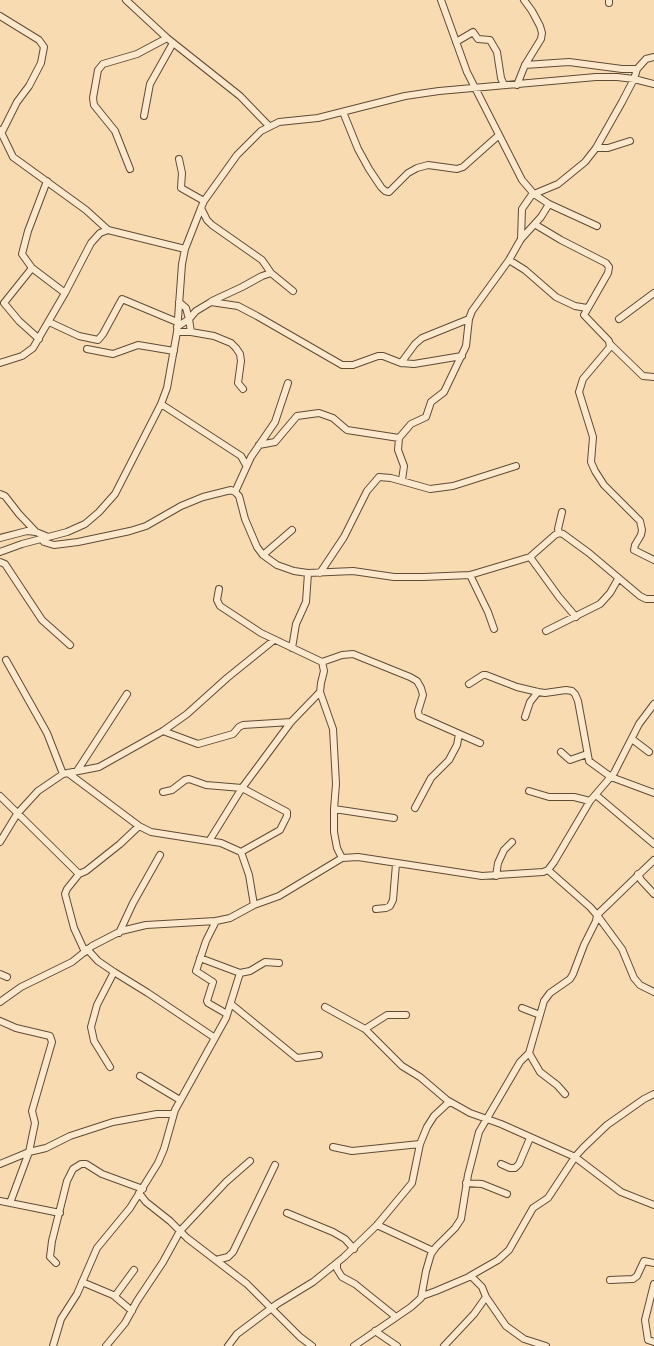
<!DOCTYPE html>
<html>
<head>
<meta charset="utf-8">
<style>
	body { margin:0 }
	canvas { display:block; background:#f9dbb2 }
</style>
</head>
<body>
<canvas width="654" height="1346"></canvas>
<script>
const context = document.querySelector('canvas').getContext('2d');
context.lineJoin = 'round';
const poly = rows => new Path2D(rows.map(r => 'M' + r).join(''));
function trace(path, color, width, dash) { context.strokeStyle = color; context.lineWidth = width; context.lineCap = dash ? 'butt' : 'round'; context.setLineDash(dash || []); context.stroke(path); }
const minor = poly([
	[126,0,167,38,240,96,269,126],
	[441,0,467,72,522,180,534,194,549,204,597,226],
	[609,3,609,0],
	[0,16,39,40,44,47,41,63,29,86,17,102,2,132],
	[456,42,473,32,478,39,490,40,497,52,501,78,504,85],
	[525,65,569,62,622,69,637,69],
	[517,85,525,65,541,39,542,33,540,26,532,11,524,0],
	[343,112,358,149,369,169,381,187,385,191,389,192,408,173,417,168,428,165,457,169,463,167,499,135],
	[144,116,150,84,173,43],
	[0,130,13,157,86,210,108,230],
	[596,148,608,148,630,141],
	[179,159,182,173,181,188,204,201],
	[130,169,115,131,94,105,93,98,98,70,103,64,137,54,167,38],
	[47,181,28,231,22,254,32,268,65,293],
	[534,194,558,184,585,162,596,148,622,102,634,79,637,69,646,59,654,57],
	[201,208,207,220,212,225,262,260,271,273],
	[536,225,561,240,606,263,609,267,608,273,584,315,609,341,610,347,583,379,579,392,593,437,591,462,595,471,604,485,640,521,642,530,641,535,635,545,634,550,654,560],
	[521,239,522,209,533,193],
	[509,260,525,270,556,297,575,306,587,308],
	[32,268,4,303,19,321,39,339],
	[212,301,242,287,262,276,271,273,293,291],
	[619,319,654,293],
	[49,322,79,336,98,340,103,334,122,299,177,322],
	[177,327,189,319,186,308,179,302],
	[177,332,191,332,189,319,196,311,211,302,238,306,257,316,342,365,353,365,378,356,383,356,401,363,414,364,462,356],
	[191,332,214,336,231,343,236,348,240,354,241,361,238,383,243,389],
	[610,344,643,376,654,377],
	[87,349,113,354,138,345,174,351],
	[0,363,22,356,33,348,65,293,91,243,100,233,108,230,185,249],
	[401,363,415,344,422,338,469,319],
	[161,404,241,456,246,465],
	[259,445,275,442,297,416,319,413,333,418,347,430,399,438],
	[402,480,404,466,398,450,399,438,411,424,426,417,431,402,444,392,466,346,469,319,472,311,509,260,521,239,541,217,549,204],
	[235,492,251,457,275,422,288,383],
	[0,494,5,496,19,514,36,532],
	[559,533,558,529,562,512],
	[0,538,27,531,36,532,48,537],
	[42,539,44,542,54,545,78,542,130,531,146,526,181,506,203,497,231,490,235,492,239,496,245,519,257,547,263,555,277,565,294,571,308,573,353,571,394,577,423,577,470,575,530,557,559,597,576,617],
	[0,552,22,544,67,532,85,524,99,512,115,494,161,404,167,388,177,332,182,264,185,249,201,208,204,201,237,155,261,131,279,122,318,118,405,96,439,91,596,77,617,77,634,79,654,84],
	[263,555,292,530],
	[530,557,555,535,559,533,563,534,589,553,640,596,646,599,654,599],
	[0,562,5,564,42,620,70,645],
	[320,573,344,537,367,491,379,477,391,478,430,489,453,486,516,466],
	[470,575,488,612,494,629],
	[219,589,217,600,220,606,261,633,322,662,324,671,321,683,320,692,333,729,336,784,334,809,334,832,337,848,342,858],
	[546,631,600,604,610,593,618,579],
	[292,648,296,624,306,602,308,573],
	[6,660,47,733,63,774],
	[322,662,342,655,353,654,410,677,417,681,421,688,423,695,418,711,419,716,480,743],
	[469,684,483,675,486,675,517,687,538,692,545,693,566,690,572,691,575,694,578,701,589,761,611,777,654,793],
	[525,717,530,702,538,692],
	[163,731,198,744,233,734,239,727,243,725,291,722],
	[632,739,649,752],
	[561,752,570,760,587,754],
	[77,771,127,694],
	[68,773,139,826,151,832,221,843,241,852,249,875,254,905],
	[529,791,549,797,574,797,590,801],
	[163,792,172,790,185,780,189,779,206,785,242,788,287,812,287,816,280,830,241,852],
	[596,795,654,844],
	[0,796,79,874,86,871,120,844,139,826],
	[415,808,431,778,449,760,457,745,459,734],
	[334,809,394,818],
	[211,838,242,788,291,722,320,692],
	[0,842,17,814,38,791,63,774,99,767,163,731,187,714,227,678,274,640],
	[654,860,597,915,622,949,634,978,640,985,654,992],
	[79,874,67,889,65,894,74,928,85,952],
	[638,874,641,880,654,894],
	[496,876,498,863,504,850,512,842],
	[376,909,386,908,390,906,393,900,396,864],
	[216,921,206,941,196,971,213,982,207,1001,208,1003,227,1014],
	[119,933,133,903,160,855],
	[87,949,98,961,114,972,148,993,215,1038],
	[200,958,240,973,250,971,265,962,279,963],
	[0,974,7,977],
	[0,1002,21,987,72,962,92,946,121,931,146,925,216,921,230,918,254,905,279,896,342,858,358,857,482,876,543,872,548,870,554,862,590,801,614,773,639,724,654,704],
	[231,1004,297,1058,319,1055],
	[325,1007,365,1029,402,1066,420,1077,447,1100,470,1113,501,1124,575,1157,621,1192,654,1205],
	[522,1008,540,1015],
	[0,1021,16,1028,50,1036,52,1042,32,1111,35,1123,29,1152,10,1203],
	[365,1029,387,1015,406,1015],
	[529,1053,540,1072,557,1085,565,1094],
	[110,1067,94,1041,91,1027,97,1005,114,972],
	[140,1076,180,1100],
	[333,1147,352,1151,420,1144],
	[0,1164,29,1152,46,1148,70,1136,113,1122,157,1114,173,1114],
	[501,1164,510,1168,515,1168,519,1164,530,1138],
	[466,1183,482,1184,507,1194],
	[139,1193,146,1202,170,1221,187,1238,247,1284,300,1337,312,1346],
	[0,1201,60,1213],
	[287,1213,333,1232,345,1239,354,1249],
	[377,1225,433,1251],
	[216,1260,228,1257,233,1252,275,1165],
	[56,1263,50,1257,52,1241,67,1181,73,1169,81,1164,86,1164,102,1174,143,1189],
	[337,1263,337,1269,342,1277,355,1284,396,1317],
	[470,1276,498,1260,509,1250,533,1208,548,1198,575,1157,583,1148,607,1125,644,1099,654,1094],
	[610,1280,633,1279,637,1276,644,1261,654,1263],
	[82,1282,113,1295,132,1311],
	[654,1284,645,1320,648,1340,654,1342],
	[115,1296,134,1270],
	[422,1296,436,1291,469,1277,472,1277,482,1287,486,1297,506,1326,524,1339,546,1346],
	[375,1331,397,1346],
	[53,1346,61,1319,77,1294,97,1248,130,1208,158,1163,164,1149,175,1110,226,1018,240,973],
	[106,1346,125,1323,137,1301,163,1262,180,1231,226,1182,250,1161],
	[228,1346,237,1334,277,1304,313,1282,344,1257,377,1225,412,1183,420,1144,427,1127,434,1116,449,1102],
	[354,1346,411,1307,421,1298,426,1271,431,1254,436,1247,455,1228,461,1219,468,1175,479,1132,520,1062,529,1053,544,1001,550,993,570,979,573,974,584,945,596,921,597,915,590,907,548,870],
	[444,1346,474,1314,486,1297]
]);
trace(minor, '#604b35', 8);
trace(minor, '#fbe8cd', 6);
</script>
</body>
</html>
